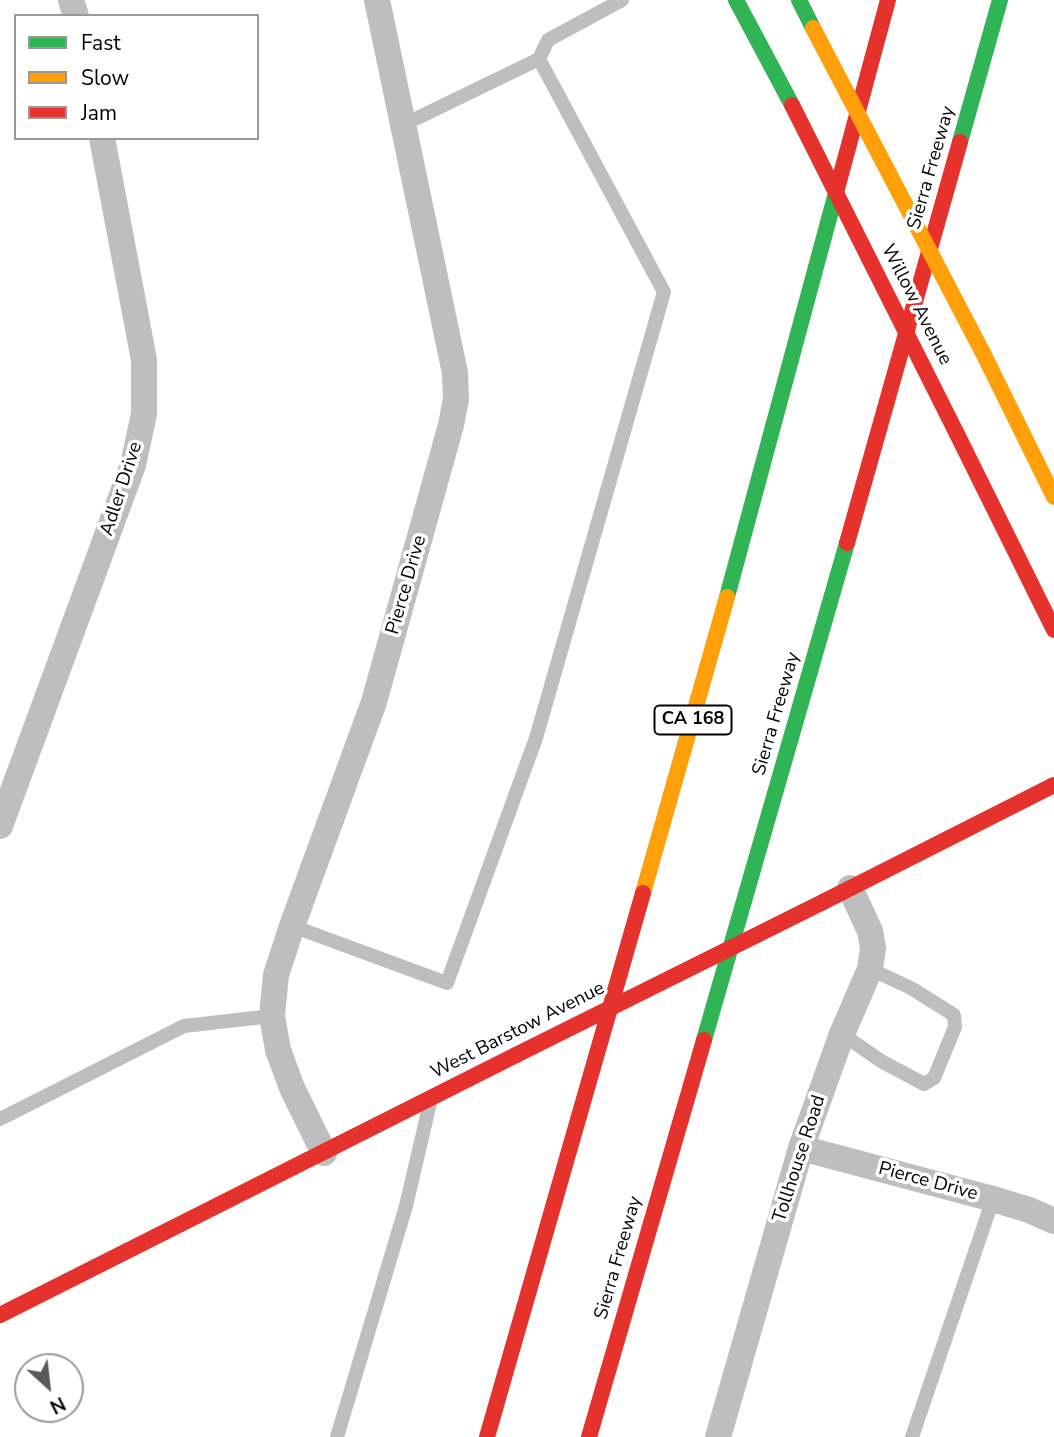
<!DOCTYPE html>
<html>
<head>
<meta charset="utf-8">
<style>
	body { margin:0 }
	#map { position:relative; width:1054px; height:1437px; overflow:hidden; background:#fff; font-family:"Nunito Sans",sans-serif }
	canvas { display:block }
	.legend { position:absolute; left:14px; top:14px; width:245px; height:126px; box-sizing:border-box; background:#fff; border:2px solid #999; margin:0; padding:9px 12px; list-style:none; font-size:21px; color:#000 }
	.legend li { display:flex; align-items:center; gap:14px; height:35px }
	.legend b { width:35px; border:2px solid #999 }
	.north { position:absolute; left:14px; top:1353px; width:70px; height:70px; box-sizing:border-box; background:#fff; border:2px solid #999; border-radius:50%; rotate:153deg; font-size:19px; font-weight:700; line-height:28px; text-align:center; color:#000 }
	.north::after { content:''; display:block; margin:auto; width:24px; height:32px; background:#595959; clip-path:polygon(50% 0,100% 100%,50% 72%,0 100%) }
</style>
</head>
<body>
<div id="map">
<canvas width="1054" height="1437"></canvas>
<ul class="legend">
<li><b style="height:9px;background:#30b455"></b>Fast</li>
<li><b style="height:9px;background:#ff9f0a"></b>Slow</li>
<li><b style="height:9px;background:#e5322d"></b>Jam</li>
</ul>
<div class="north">N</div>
</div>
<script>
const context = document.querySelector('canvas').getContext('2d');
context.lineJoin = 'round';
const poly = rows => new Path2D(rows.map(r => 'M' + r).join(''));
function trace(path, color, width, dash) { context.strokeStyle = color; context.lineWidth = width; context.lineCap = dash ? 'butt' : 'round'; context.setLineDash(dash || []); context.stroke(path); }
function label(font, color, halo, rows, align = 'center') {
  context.font = font + ' "Nunito Sans",sans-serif'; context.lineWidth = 7; context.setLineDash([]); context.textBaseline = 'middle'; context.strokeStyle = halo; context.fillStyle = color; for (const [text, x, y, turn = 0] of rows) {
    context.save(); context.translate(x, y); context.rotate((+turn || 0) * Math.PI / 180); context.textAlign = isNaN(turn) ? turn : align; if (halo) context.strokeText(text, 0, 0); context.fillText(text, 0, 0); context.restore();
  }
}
const lane = poly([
	[539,59,548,40,622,0],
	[292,926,447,983,536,738,664,292,539,59,405,124],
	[842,1034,881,1061,924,1084,934,1078,955,1027,954,1015,911,988,870,969],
	[0,1119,184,1026,272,1016],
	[337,1437,406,1206,430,1103],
	[912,1437,993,1199]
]);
const street = poly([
	[71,0,76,16],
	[0,826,133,465,144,414,144,360,102,138],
	[801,1148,993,1199,1029,1210,1054,1221],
	[324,1153,292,1088,278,1050,272,1016,276,975,292,926,374,702,451,425,456,399,455,373,377,0],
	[718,1437,801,1148,842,1034,870,969,873,948,870,931,850,888]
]);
const fast = poly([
	[736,0,792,105],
	[799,0,813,28],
	[960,142,1000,0],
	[727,597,837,189],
	[704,1040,847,543]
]);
const slow = poly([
	[983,353,1054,497],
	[643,893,727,597]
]);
const jam = poly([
	[837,189,888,0],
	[957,434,1054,630],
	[847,543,960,142],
	[823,902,1054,785],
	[0,1315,516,1055],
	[487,1437,643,893],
	[589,1437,704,1040]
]);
const slowBridge = poly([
	[813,28,983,353]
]);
const jamBridge = poly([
	[792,105,957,434],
	[516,1055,823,902]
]);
const shields = [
	[693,720,77]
];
const shieldNames = [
	["CA 168",693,720]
];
const streetNames = [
	["Sierra Freeway",932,168,-74],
	["Willow Avenue",916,305,63],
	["Adler Drive",122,489,-72],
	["Pierce Drive",407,585,-74],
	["Sierra Freeway",777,714,-74],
	["West Barstow Avenue",518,1031,-27],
	["Tollhouse Road",800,1159,-72],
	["Pierce Drive",928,1182,15],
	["Sierra Freeway",619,1258,-74]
];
trace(lane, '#bebebe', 14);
trace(street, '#bebebe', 26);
trace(fast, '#30b455', 16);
trace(slow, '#ff9f0a', 16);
trace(jam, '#e5322d', 16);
trace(slowBridge, '#ff9f0a', 16);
trace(jamBridge, '#e5322d', 16);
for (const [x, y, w] of shields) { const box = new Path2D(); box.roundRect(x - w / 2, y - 14.5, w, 29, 5); context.fillStyle = '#fff'; context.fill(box); trace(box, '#000', 2); }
label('bold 18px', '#000', null, shieldNames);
label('19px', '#000', '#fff', streetNames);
</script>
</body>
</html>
